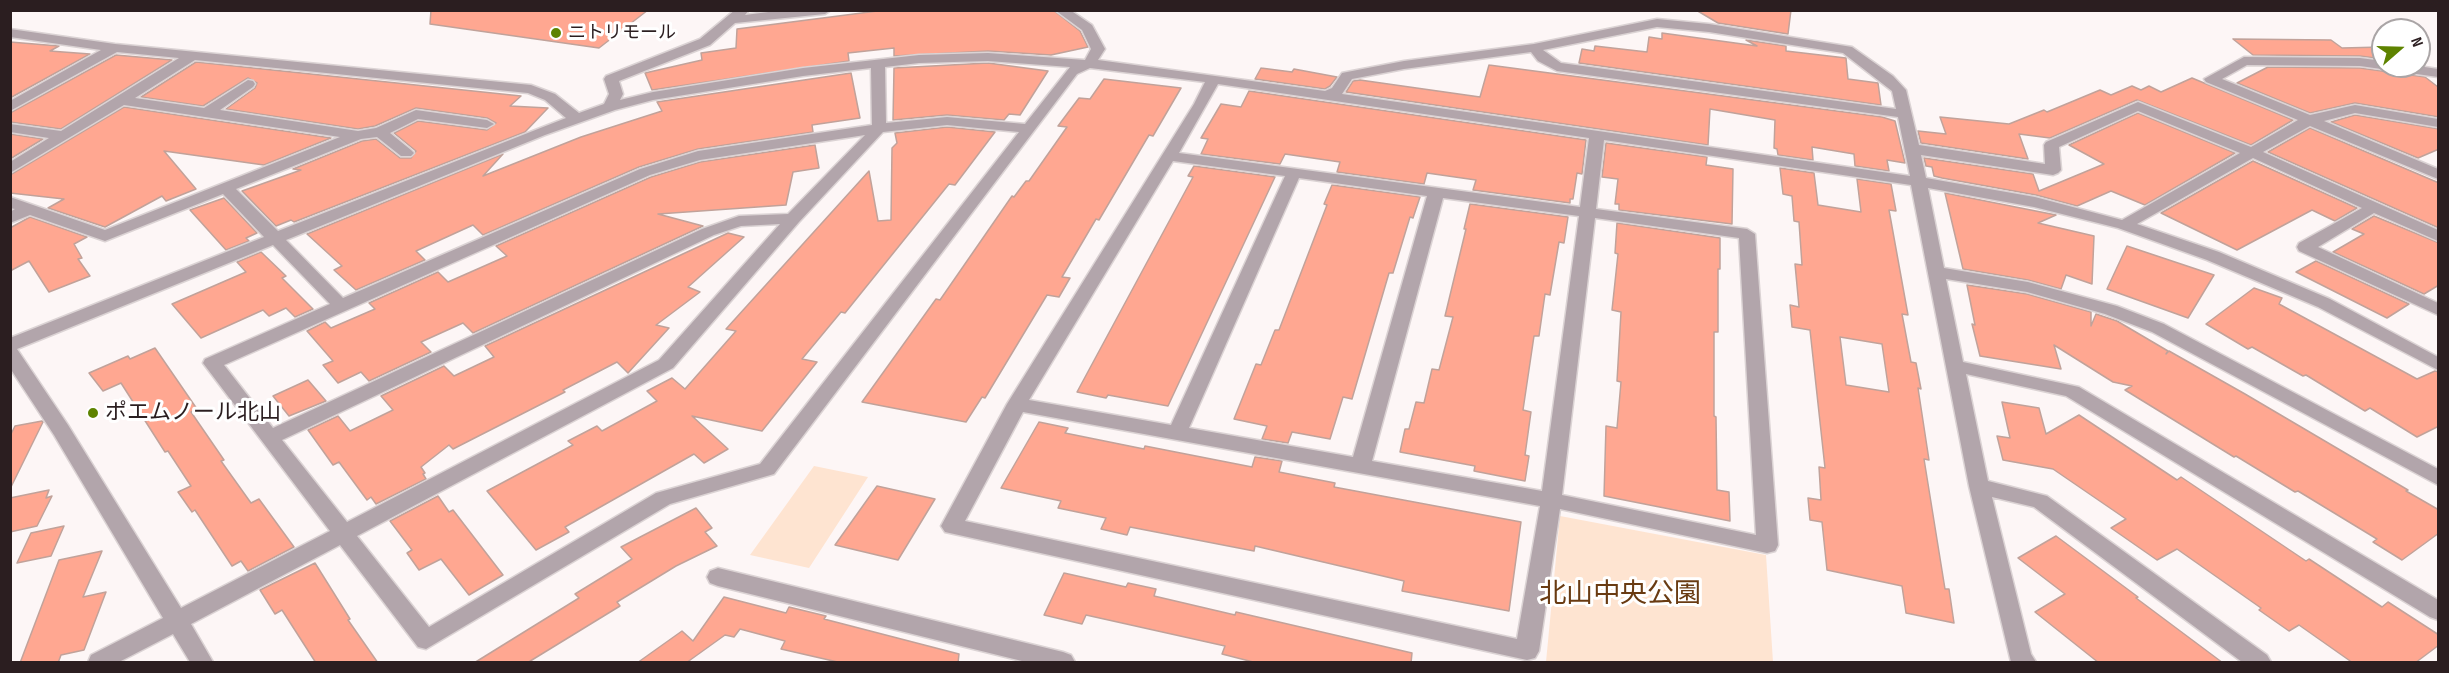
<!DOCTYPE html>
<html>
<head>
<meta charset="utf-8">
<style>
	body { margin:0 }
	#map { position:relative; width:2449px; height:673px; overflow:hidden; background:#fdf6f6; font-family:"Sofia Sans Condensed",sans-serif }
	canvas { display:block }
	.frame { position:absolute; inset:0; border:12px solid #2b1e20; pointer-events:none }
	.north { position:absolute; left:2371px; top:18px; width:60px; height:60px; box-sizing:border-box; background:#fff; border:2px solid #aaa5a6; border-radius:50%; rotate:70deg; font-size:16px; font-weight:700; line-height:24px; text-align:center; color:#2b1e20 }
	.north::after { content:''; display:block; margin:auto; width:21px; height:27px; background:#5e8300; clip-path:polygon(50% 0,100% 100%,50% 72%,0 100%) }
</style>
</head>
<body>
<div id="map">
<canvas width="2449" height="673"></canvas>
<div class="frame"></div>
<div class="north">N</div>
</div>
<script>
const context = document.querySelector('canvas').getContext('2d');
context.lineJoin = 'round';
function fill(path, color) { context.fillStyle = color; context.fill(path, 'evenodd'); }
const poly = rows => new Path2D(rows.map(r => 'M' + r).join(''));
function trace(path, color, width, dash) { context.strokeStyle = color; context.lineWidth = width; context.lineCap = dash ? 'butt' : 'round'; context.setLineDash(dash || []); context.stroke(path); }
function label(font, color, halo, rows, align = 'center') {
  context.font = font + ' "Sofia Sans Condensed","Noto Sans JP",sans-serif'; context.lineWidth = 6; context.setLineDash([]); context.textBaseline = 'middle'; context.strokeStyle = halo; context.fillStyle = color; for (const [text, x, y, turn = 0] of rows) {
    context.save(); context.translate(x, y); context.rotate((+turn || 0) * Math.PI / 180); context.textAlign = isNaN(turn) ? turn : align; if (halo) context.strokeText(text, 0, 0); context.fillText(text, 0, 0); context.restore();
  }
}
const green = poly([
	[814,466,868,477,809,568,750,555],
	[1560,516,1766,555,1773,662,1546,662]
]);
const building = poly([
	[431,10,648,10,599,48,430,24,431,10],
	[885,10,1053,10,1080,31,1088,47,1051,55,988,51,894,56,894,48,848,53,849,61,652,90,645,73,702,60,701,53,736,48,737,29,885,10],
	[1696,10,1791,10,1788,34,1718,23,1696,10],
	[1662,33,1757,46,1746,40,1786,46,1786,51,1846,58,1848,79,1878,83,1881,105,1579,63,1582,49,1594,51,1595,46,1647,52,1649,37,1662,39,1662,33],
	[2233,39,2331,40,2342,48,2382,47,2383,59,2360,56,2253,55,2233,39],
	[10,42,59,46,50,51,90,54,10,98,10,42],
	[116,55,172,60,61,129,10,122,10,113,116,55],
	[196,62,521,96,510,106,548,108,525,132,294,222,291,220,276,226,242,191,301,170,293,169,362,141,376,139,400,158,411,158,416,151,394,133,418,121,487,130,496,123,487,118,416,108,375,126,358,129,226,109,255,88,257,83,248,78,203,106,141,97,196,62],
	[988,63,1048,71,1020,115,1009,114,1004,120,947,115,893,120,894,68,988,63],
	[1489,65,1882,117,1895,121,1905,163,1887,160,1889,171,1855,166,1854,154,1812,147,1813,160,1778,155,1777,149,1774,148,1775,120,1710,109,1708,145,1346,92,1353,81,1360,80,1480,97,1489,65],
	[2268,67,2360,68,2425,77,2438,87,2439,117,2355,103,2310,113,2237,83,2268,67],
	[1261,68,1292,72,1294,69,1337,77,1330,86,1325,89,1255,79,1261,68],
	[851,73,860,118,812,125,813,132,698,149,639,167,483,235,473,225,416,251,425,260,356,290,334,270,342,266,307,234,503,154,483,176,581,137,662,111,657,102,851,73],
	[2192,78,2293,120,2251,145,2137,100,2050,138,2019,134,2028,159,1921,143,1918,131,1946,134,1940,117,2009,124,2044,110,2047,112,2100,90,2111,95,2132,86,2141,90,2149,86,2161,92,2192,78],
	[1104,79,1181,88,1153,136,1149,135,1099,220,1096,219,1062,277,1070,278,1059,297,1047,295,985,398,982,397,966,422,862,402,936,299,940,300,1012,196,1014,197,1026,181,1029,181,1067,127,1058,126,1079,98,1090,99,1104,79],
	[1249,91,1586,140,1582,174,1577,173,1573,199,1570,199,1570,203,1473,190,1476,180,1427,173,1424,184,1337,172,1340,162,1285,154,1280,164,1201,154,1208,139,1201,138,1221,104,1241,107,1249,91],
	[124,107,331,138,264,165,164,151,196,189,166,201,162,196,105,227,48,208,64,199,10,193,10,175,124,107],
	[2138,113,2235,153,2145,205,2111,191,2077,206,2036,195,1942,178,1934,176,1932,167,1926,166,1924,158,2033,174,2039,191,2104,164,2069,145,2138,113],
	[2355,115,2439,129,2439,149,2418,158,2331,122,2355,115],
	[947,127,995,132,955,185,949,184,845,313,841,312,802,359,817,362,762,431,692,416,728,449,704,463,694,454,565,527,569,532,536,550,487,491,573,445,568,441,597,426,602,431,657,401,647,391,672,378,685,389,736,331,726,329,869,171,878,221,891,220,892,148,897,143,895,133,947,127],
	[2310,128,2439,183,2439,228,2268,152,2310,128],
	[10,134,43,139,10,159,10,134],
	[1606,143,1707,157,1706,165,1733,169,1732,224,1619,210,1619,204,1615,204,1618,179,1602,177,1606,143],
	[815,145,819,168,793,172,786,205,658,214,703,226,473,333,463,323,421,342,431,352,369,381,361,372,338,383,323,365,333,361,307,331,325,322,331,328,375,309,369,303,438,272,448,282,507,256,496,246,651,177,700,162,815,145],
	[2253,161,2357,208,2335,221,2312,210,2237,250,2161,213,2253,161],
	[1194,166,1275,177,1168,406,1108,395,1106,398,1077,392,1193,177,1188,176,1194,166],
	[1780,168,1814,173,1818,205,1861,212,1857,179,1891,184,1896,211,1889,210,1908,315,1902,314,1911,362,1916,363,1921,389,1918,388,1929,460,1924,459,1945,589,1949,589,1954,623,1906,613,1902,586,1827,570,1822,522,1810,520,1808,498,1821,500,1819,467,1825,468,1810,330,1792,327,1790,305,1799,307,1795,264,1802,265,1799,222,1794,221,1792,196,1783,194,1780,168],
	[1840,337,1882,344,1889,392,1846,385,1840,337],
	[1332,185,1420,197,1413,218,1410,217,1393,273,1389,273,1352,399,1343,397,1330,439,1292,432,1288,443,1262,439,1267,426,1234,419,1256,364,1261,365,1275,330,1279,330,1327,205,1324,204,1332,185],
	[1945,193,2056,215,2038,223,2094,236,2092,284,2066,275,2061,289,2028,280,1963,269,1945,193],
	[224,198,257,233,246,238,249,241,226,250,190,210,224,198],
	[1470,204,1568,217,1564,243,1559,242,1550,295,1545,294,1539,336,1534,336,1523,410,1531,412,1525,455,1529,456,1525,481,1474,471,1475,466,1400,452,1405,429,1409,429,1416,402,1424,403,1432,369,1439,370,1453,317,1445,316,1466,229,1464,229,1470,204],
	[2374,216,2439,243,2439,285,2424,294,2333,252,2364,234,2352,229,2374,216],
	[30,217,87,237,74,244,82,258,78,259,90,276,49,292,29,261,10,271,10,228,30,217],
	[1617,223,1720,238,1720,269,1718,269,1718,332,1714,332,1714,416,1716,417,1717,490,1729,492,1730,521,1604,496,1606,426,1617,428,1621,382,1617,381,1621,312,1612,310,1618,254,1615,253,1617,223],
	[728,233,744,237,688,287,700,292,656,325,669,328,628,373,617,362,563,390,565,392,453,449,449,445,421,467,425,473,423,474,426,479,376,504,371,497,367,500,339,462,333,465,308,430,338,416,350,431,393,410,381,396,444,366,454,376,494,357,485,346,728,233],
	[2127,246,2214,275,2188,318,2107,289,2127,246],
	[261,252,286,276,282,278,313,309,295,317,286,308,269,316,263,310,201,338,172,304,246,272,237,262,261,252],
	[2316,261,2409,304,2387,318,2296,272,2316,261],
	[1967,285,2027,294,2091,312,2091,326,2096,314,2117,321,2168,351,2166,354,2169,351,2245,394,2408,490,2406,491,2439,510,2439,533,2402,560,2373,542,2377,539,2298,491,2295,492,2236,456,2234,457,2125,390,2132,386,2113,382,2054,345,2061,369,1980,356,1972,324,1975,325,1967,285],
	[2254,288,2282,298,2279,304,2417,379,2435,371,2439,372,2439,426,2417,437,2370,408,2365,411,2306,375,2303,376,2252,347,2248,349,2206,324,2254,288],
	[155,348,197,409,191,412,224,460,221,461,251,503,259,499,294,547,248,571,241,561,232,566,195,510,192,512,178,492,191,486,168,451,165,452,121,383,103,391,89,373,128,356,130,359,155,348],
	[308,380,326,401,289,416,273,396,308,380],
	[2002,402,2039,408,2046,434,2079,415,2177,480,2181,477,2306,561,2309,559,2382,607,2388,602,2439,635,2439,645,2415,663,2353,663,2299,625,2289,631,2259,610,2261,608,2177,549,2157,560,2111,528,2126,519,2053,469,2003,460,1997,436,2010,438,2002,402],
	[42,421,43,422,10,489,10,436,15,426,42,421],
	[1039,422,1068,428,1065,433,1144,449,1145,446,1252,467,1255,457,1282,461,1279,472,1335,483,1334,487,1521,522,1509,611,1402,591,1404,581,1255,546,1254,551,1130,527,1127,535,1101,529,1106,518,1058,508,1061,501,1001,488,1039,422],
	[877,486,935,499,898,560,835,545,877,486],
	[49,490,46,498,52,496,37,526,10,532,10,498,49,490],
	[438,496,449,512,453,510,503,575,469,595,441,559,419,570,407,553,412,550,390,521,438,496],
	[696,508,712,528,705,532,717,546,676,566,617,602,620,606,527,663,474,663,579,598,575,594,632,559,621,547,696,508],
	[64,526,51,556,17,563,31,533,64,526],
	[2056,536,2138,597,2136,598,2223,663,2099,663,2035,612,2065,594,2018,558,2056,536],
	[102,551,83,597,106,592,84,650,61,655,58,663,20,663,59,560,102,551],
	[315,563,350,619,348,620,378,663,316,663,282,610,275,614,260,590,315,563],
	[1064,573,1126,587,1128,583,1156,589,1154,596,1235,615,1236,612,1412,653,1411,663,1257,663,1222,654,1225,646,1086,615,1082,624,1044,615,1064,573],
	[724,597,786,613,789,607,826,616,824,619,959,654,958,663,842,663,781,649,785,641,740,629,734,637,725,635,686,663,637,663,682,631,693,641,724,597]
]);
const minor = poly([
	[735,10,749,10,745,15,784,10,831,10,825,14,735,23,710,45,619,81,623,94,620,100,653,92,803,68,919,55,988,53,1085,60,1091,49,1082,30,1055,10,1070,10,1092,25,1105,49,1098,60,1325,91,1332,88,1342,73,1347,72,1404,61,1534,44,1657,19,1709,24,1852,47,1893,76,1906,90,1919,145,2045,164,2044,145,2046,142,2138,102,2251,147,2298,120,2206,82,2204,79,2244,57,2360,58,2383,61,2383,66,2418,66,2438,69,2438,77,2360,66,2247,65,2222,79,2310,115,2355,105,2438,119,2438,127,2355,113,2324,121,2438,169,2438,179,2310,126,2263,152,2438,230,2438,241,2374,213,2318,247,2438,303,2438,315,2299,251,2297,247,2299,243,2362,208,2253,158,2137,224,2219,252,2330,299,2438,357,2438,370,2318,307,2207,260,2118,228,2034,207,1928,188,1944,268,2028,282,2117,306,2164,324,2438,469,2438,485,2152,332,2105,314,2027,292,1946,279,1963,362,2079,387,2438,600,2438,620,2430,617,2066,396,1966,374,1988,481,2047,496,2267,655,2271,662,2242,662,2034,507,1992,497,2031,654,2036,662,2011,662,1969,486,1911,185,1604,140,1596,209,1747,229,1755,234,1778,545,1775,551,1767,553,1560,509,1539,651,1535,658,1527,660,945,532,941,526,1007,404,1194,104,1205,82,1090,68,1077,74,774,474,670,504,426,649,418,647,340,545,191,624,213,662,190,662,173,634,119,662,88,662,91,655,163,618,54,435,10,368,10,338,264,237,223,194,105,241,30,215,10,223,10,212,15,209,10,208,10,197,105,230,340,137,124,105,10,173,10,162,49,138,10,132,10,124,61,131,179,58,117,52,10,111,10,101,101,50,10,37,10,29,115,44,531,85,555,94,579,113,604,104,609,94,604,79,606,76,700,39,735,10],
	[1657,27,1709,32,1843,53,1892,91,1896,109,1561,63,1543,50,1657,27],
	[1531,52,1538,61,1557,71,1898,117,1910,176,1342,94,1352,79,1404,69,1531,52],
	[195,60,528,93,545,100,566,118,278,231,236,189,361,139,377,137,401,156,411,156,414,153,411,150,390,133,418,119,487,128,494,124,487,120,416,110,376,128,358,131,220,110,253,87,255,84,253,81,248,80,204,108,135,98,195,60],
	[988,61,1070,67,1025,124,947,117,886,123,885,67,919,63,988,61],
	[871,68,872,125,698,151,640,169,343,298,286,240,545,135,615,110,653,100,803,76,871,68],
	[1218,84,1589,138,1580,207,1179,153,1218,84],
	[2138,111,2240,153,2122,220,2035,197,1926,178,1921,155,2053,175,2058,173,2061,170,2059,147,2138,111],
	[947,125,1019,132,760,464,656,493,429,627,357,536,673,368,799,222,883,132,947,125],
	[865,135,788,214,739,216,702,229,273,428,224,365,650,175,700,160,865,135],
	[1173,161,1285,176,1171,425,1029,400,1173,161],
	[1299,178,1427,196,1353,457,1189,428,1299,178],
	[1443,198,1579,216,1542,491,1372,461,1443,198],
	[1595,218,1739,238,1756,535,1562,495,1595,218],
	[780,224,659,360,347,522,282,440,714,235,741,226,780,224],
	[273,245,330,304,205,359,203,363,330,531,181,608,68,425,17,349,273,245],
	[1023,412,1540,506,1517,639,965,521,1023,412],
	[718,568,1063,652,1071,655,1075,662,1026,662,718,586,710,583,707,577,710,571,718,568]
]);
const markers = [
	[556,33,6,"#5e8300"],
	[93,413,6,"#5e8300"]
];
const farPoinames = [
	["ニトリモール",568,33]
];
const poiNames = [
	["ポエムノール北山",105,413]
];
const nearParknames = [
	["北山中央公園",1620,595]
];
fill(green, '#fee4d1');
fill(building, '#ffa791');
trace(building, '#c1a29a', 1.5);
trace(minor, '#dbd3d4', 3);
fill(minor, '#b2a5ab');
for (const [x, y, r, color] of markers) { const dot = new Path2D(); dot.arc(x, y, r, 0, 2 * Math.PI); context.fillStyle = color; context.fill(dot); trace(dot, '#fff', 2); }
label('18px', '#2b1e20', '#fff', farPoinames, 'left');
label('22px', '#2b1e20', '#fff', poiNames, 'left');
label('27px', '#693b12', '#fff', nearParknames);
</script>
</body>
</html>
